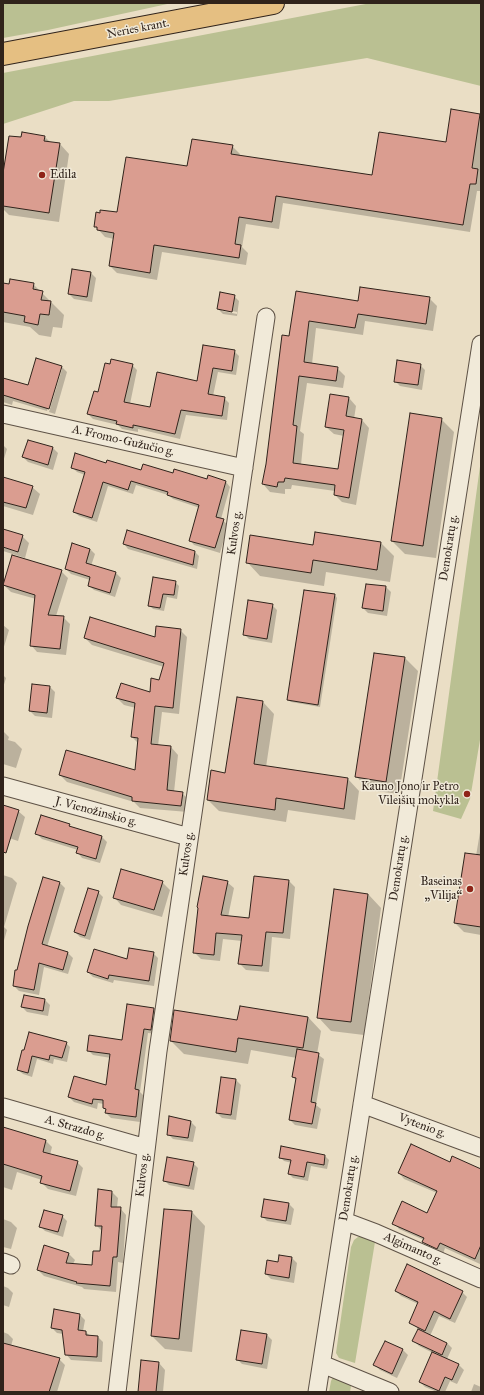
<!DOCTYPE html>
<html>
<head>
<meta charset="utf-8">
<style>
	body { margin:0 }
	#map { position:relative; width:484px; height:1395px; overflow:hidden; background:#eadec5; font-family:"IM FELL Great Primer",serif }
	canvas { display:block }
	.frame { position:absolute; inset:0; border:4px solid #30231b; pointer-events:none }
</style>
</head>
<body>
<div id="map">
<canvas width="484" height="1395"></canvas>
<div class="frame"></div>
</div>
<script>
const context = document.querySelector('canvas').getContext('2d');
context.lineJoin = 'round';
function fill(path, color) { context.fillStyle = color; context.fill(path, 'evenodd'); }
const poly = rows => new Path2D(rows.map(r => 'M' + r).join(''));
function trace(path, color, width, dash) { context.strokeStyle = color; context.lineWidth = width; context.lineCap = dash ? 'butt' : 'round'; context.setLineDash(dash || []); context.stroke(path); }
function label(font, color, halo, rows, align = 'center') {
  context.font = font + ' "IM FELL Great Primer",serif'; context.lineWidth = 3; context.setLineDash([]); context.textBaseline = 'middle'; context.strokeStyle = halo; context.fillStyle = color; for (const [text, x, y, turn = 0] of rows) {
    context.save(); context.translate(x, y); context.rotate((+turn || 0) * Math.PI / 180); context.textAlign = isNaN(turn) ? turn : align; if (halo) context.strokeText(text, 0, 0); context.fillText(text, 0, 0); context.restore();
  }
}
const green = poly([
	[3,3,172,3,48,30,3,38],
	[371,3,481,3,481,86,367,58,109,101,74,101,3,124,3,73],
	[481,459,481,734,470,799,461,819,433,811],
	[358,1237,364,1237,375,1242,355,1363,339,1358,336,1353,351,1247,354,1240],
	[333,1377,352,1380,350,1392,329,1392,331,1381]
]);
const shadow = poly([
	[480,115,481,116,481,164,480,172,481,173,481,191,477,191,470,232,283,203,279,229,246,224,242,247,248,253,246,265,162,252,157,280,117,273,110,266,114,239,105,237,95,226,118,213,188,167,232,146,240,154,239,156,373,177,447,143],
	[44,136,51,143,60,144,69,154,59,222,9,215,3,209,3,180,22,138],
	[73,270,91,273,96,278,92,302,74,299,69,294],
	[3,284,10,285,33,284,64,315,62,328,53,327,51,337,39,335,30,327,3,322],
	[296,292,359,302,429,298,437,306,433,331,365,321,363,335,316,328,312,364,337,368,345,376,343,388,307,383,300,431,304,434,301,465,339,470,344,436,334,434,326,427,349,398,356,406,354,419,362,420,369,428,356,505,342,502,335,495,335,491,292,485,291,489,285,489,285,494,270,492,263,484,290,337],
	[234,296,239,301,237,316,223,314,218,309],
	[222,309,237,312,237,314,222,311],
	[204,346,234,351,239,356,236,375,218,372,213,396,224,398,229,403,227,420,186,415,180,439,143,430,138,429,138,432,122,429,118,425,93,419,88,414,99,393,132,365,137,370,130,404,150,409,198,382],
	[420,365,425,370,422,390,400,386,395,381],
	[61,366,67,372,55,414,49,412,62,369,60,369,47,411,13,401,12,405,3,402,3,379,29,386],
	[441,419,454,432,436,558,405,554,392,541],
	[28,441,53,448,58,453,53,470,28,462,23,457],
	[3,445,7,449,3,462],
	[107,465,142,472,174,474,226,482,230,487,221,519,228,525,220,553,194,545,190,540,200,508,173,499,168,495,136,485,133,494,108,486,97,522,79,516,74,512,85,475,77,472,72,467],
	[3,478,32,487,40,494,33,515,3,506],
	[3,531,22,536,29,543,25,558,3,551],
	[316,533,381,543,394,556,390,582,326,572,324,586,260,576,247,562,314,546],
	[73,544,90,549,95,554,91,566,116,573,121,578,115,597,94,590,89,586,90,580,71,574,66,569],
	[124,544,194,551,199,556,197,569,128,549],
	[61,571,68,578,56,616,63,617,70,624,66,655,37,652,31,645,36,599,11,592,4,585],
	[175,582,179,586,177,599,167,597,164,611,153,609,149,605],
	[366,585,386,587,391,592,387,616,368,613,363,608],
	[335,595,337,598,320,707,291,702,288,700],
	[272,605,277,610,272,643,249,639,244,634],
	[3,625,9,630,3,650],
	[180,630,187,637,179,714,162,712,158,746,171,747,178,755,174,792,182,793,189,800,188,812,140,808,134,802,67,782,60,775,136,772,139,744,132,737,136,708,124,705,117,698,151,693,160,681,164,667,92,645,85,638,156,639],
	[405,658,418,671,399,794,369,790,356,776],
	[3,675,6,678,3,688],
	[50,687,55,692,52,718,35,716,30,711],
	[263,702,274,714,266,767,348,779,359,791,355,820,288,810,286,822,219,811,208,800,226,774],
	[3,731,9,737,8,740,15,742,22,749,16,768,3,764],
	[3,806,18,811,25,817,18,841,3,836],
	[69,825,73,829,102,837,107,842,100,863,82,858,78,853,78,850,42,839,37,834],
	[481,826,481,935,464,932,455,923,476,856],
	[3,875,12,878,17,883,4,927,7,930,3,944],
	[289,881,295,887,290,939,272,937,269,972,246,970,240,964,242,941,223,939,220,961,201,959,194,952,227,882,234,888,228,917,250,920],
	[162,882,170,890,162,917,121,905,114,897],
	[60,883,65,888,47,947,68,953,73,958,68,974,44,967,39,995,19,991,14,986,16,971,18,971],
	[98,892,103,897,90,940,80,937,75,932],
	[368,894,381,908,364,1035,331,1031,318,1017],
	[153,953,158,958,154,986,114,980,113,983,93,977,88,972],
	[45,1000,50,1005,48,1016,27,1012,22,1007],
	[240,1007,308,1017,321,1031,317,1054,324,1059,316,1105,321,1109,317,1129,295,1125,290,1120,297,1081,293,1077,297,1058,251,1050,248,1064,184,1054,171,1041,238,1021],
	[154,1008,159,1013,156,1034,148,1033,140,1092,144,1096,140,1122,111,1118,106,1113,107,1110,104,1107,104,1104,98,1103,97,1109,74,1102,69,1097,106,1087,111,1058,93,1055,88,1050,123,1041],
	[66,1043,70,1047,67,1062,54,1059,53,1064,37,1059,32,1077,23,1074,18,1070,23,1051],
	[236,1080,241,1085,236,1120,222,1118,217,1113],
	[170,1117,191,1122,196,1127,193,1142,173,1139,168,1134],
	[3,1127,46,1141,52,1147,50,1155,77,1162,83,1168,76,1196,48,1189,42,1183,42,1180,17,1172,12,1190,3,1187],
	[282,1147,325,1156,329,1160,327,1169,311,1166,308,1181,293,1178,289,1174,292,1163,284,1161,280,1157],
	[193,1163,198,1168,194,1190,169,1185,164,1180],
	[450,1164,481,1170,480,1264,445,1248,443,1254,429,1248,423,1242,424,1240,399,1229,394,1223,428,1214,437,1193,404,1179,399,1173],
	[112,1192,118,1198,117,1208,120,1208,126,1215,123,1263,118,1262,116,1292,84,1289,82,1287,44,1276,38,1270,69,1254,75,1260,73,1264,93,1266,101,1253,103,1232,96,1225],
	[289,1204,294,1209,291,1225,267,1221,262,1216],
	[165,1210,192,1212,205,1226,192,1352,165,1349,152,1336],
	[62,1216,67,1221,63,1237,45,1231,40,1226],
	[3,1219,11,1222,17,1228,11,1249,3,1247],
	[280,1257,292,1258,297,1263,294,1283,271,1279,266,1274,279,1263],
	[3,1286,8,1288,13,1293,9,1307,3,1305],
	[396,1291,462,1292,467,1297,455,1323,439,1316,430,1336,447,1343,452,1348,447,1359,459,1365,464,1370,457,1384,450,1381,445,1392,437,1392,425,1387,420,1382,433,1353,419,1346,414,1341,419,1329,410,1323,418,1304,401,1296],
	[80,1315,85,1320,83,1331,86,1332,91,1337,98,1337,103,1342,102,1362,71,1360,66,1354,63,1334,57,1333,52,1328],
	[242,1331,267,1335,272,1340,267,1369,242,1364,237,1359],
	[3,1332,8,1334,13,1339,11,1346,59,1359,65,1365,57,1392,3,1392],
	[385,1342,403,1350,408,1355,397,1378,380,1370,375,1365],
	[159,1363,165,1370,163,1392,139,1392],
	[474,1384,481,1387,481,1392,471,1392]
]);
const building = poly([
	[451,109,480,114,472,168,478,169,476,184,470,184,463,225,276,196,272,222,239,217,235,244,241,245,239,258,154,245,150,273,109,266,114,233,97,230,97,227,94,227,96,212,100,213,100,210,117,212,126,157,187,166,192,139,233,145,231,154,372,175,379,132,446,142,451,109],
	[22,132,45,136,44,141,60,143,49,213,3,206,3,173,9,136,21,137,22,132],
	[72,269,91,272,87,297,68,294,72,269],
	[10,279,34,283,33,289,43,291,41,300,51,301,49,315,40,314,38,325,24,322,25,316,3,312,3,283,9,284,10,279],
	[360,287,430,297,426,324,358,314,355,328,309,321,304,362,338,367,336,381,299,376,293,425,297,426,293,463,338,469,344,430,325,427,330,394,349,397,346,416,362,419,349,498,334,495,335,485,285,478,284,482,278,482,277,487,262,484,266,464,282,335,289,336,296,291,358,301,360,287],
	[220,292,235,295,232,312,217,309,220,292],
	[203,345,235,350,232,371,213,368,208,394,225,397,222,416,181,410,175,434,138,426,133,425,133,428,116,424,117,421,87,414,94,391,98,392,105,363,110,364,111,359,133,364,124,402,150,407,157,372,197,381,203,345],
	[36,358,62,366,49,409,3,395,3,378,28,385,36,358],
	[397,360,421,364,418,385,394,382,397,360],
	[410,413,442,418,423,546,391,541,410,413],
	[28,440,53,447,48,465,22,457,28,440],
	[75,453,106,463,107,460,141,470,143,464,173,473,174,469,207,479,208,475,226,481,216,517,224,519,215,548,189,541,199,505,167,495,168,492,131,481,128,490,103,482,92,518,73,512,85,472,71,468,75,453],
	[3,477,33,486,26,508,3,502,3,477],
	[3,529,23,535,18,552,3,547,3,529],
	[127,530,195,551,193,565,123,544,127,530],
	[315,532,381,542,377,570,313,560,311,573,246,563,250,535,313,545,315,532],
	[72,543,90,549,86,563,116,572,110,593,88,586,90,577,65,569,72,543],
	[12,555,62,570,48,615,64,616,60,649,30,646,35,595,3,585,12,555],
	[153,577,176,581,174,595,163,594,160,608,148,606,153,577],
	[366,584,386,586,383,611,362,608,366,584],
	[304,590,335,594,318,705,287,700,304,590],
	[248,600,273,604,267,639,243,635,248,600],
	[90,617,155,637,156,626,181,629,173,708,155,706,151,744,171,746,167,790,183,792,181,806,132,801,132,797,59,775,66,750,135,770,138,738,131,737,135,703,116,698,121,683,150,692,151,678,159,680,164,663,84,638,90,617],
	[374,653,405,657,386,782,355,777,374,653],
	[32,684,50,686,47,713,29,711,32,684],
	[237,697,263,701,254,764,348,778,344,809,276,798,275,810,207,800,211,770,225,773,237,697],
	[3,805,19,810,6,853,3,852,3,805],
	[41,815,70,824,69,826,102,836,96,859,76,853,78,847,35,834,41,815],
	[465,853,481,855,481,927,454,923,465,853],
	[121,869,163,881,154,910,113,898,121,869],
	[203,876,228,881,221,915,249,918,254,876,289,880,283,933,266,932,262,966,238,964,242,935,216,933,214,955,193,953,198,908,197,907,203,876],
	[43,877,60,882,42,944,68,952,63,970,39,963,34,990,13,986,15,970,17,970,28,926,43,877],
	[88,888,99,891,85,936,74,932,88,888],
	[334,889,368,894,351,1022,317,1018,334,889],
	[129,948,154,952,149,981,109,975,108,979,87,972,94,949,127,959,129,948],
	[24,995,45,999,43,1011,21,1007,24,995],
	[127,1004,154,1008,151,1030,144,1029,135,1089,139,1090,136,1117,105,1113,106,1109,103,1108,103,1100,93,1099,92,1104,68,1097,74,1076,106,1085,110,1054,87,1051,89,1035,122,1040,127,1004],
	[240,1006,308,1017,303,1048,238,1038,236,1052,170,1041,174,1010,237,1020,240,1006],
	[29,1032,67,1042,62,1058,50,1055,49,1060,32,1056,28,1073,17,1070,22,1050,24,1050,29,1032],
	[297,1049,319,1053,311,1102,316,1103,312,1124,289,1120,296,1078,292,1077,297,1049],
	[221,1077,236,1079,231,1115,216,1113,221,1077],
	[169,1116,191,1121,188,1138,167,1135,169,1116],
	[3,1127,46,1140,43,1152,78,1161,70,1191,40,1183,42,1176,3,1164,3,1127],
	[411,1144,450,1162,452,1156,481,1169,481,1245,475,1259,440,1243,437,1249,422,1242,424,1238,392,1224,402,1201,427,1213,437,1191,398,1173,411,1144],
	[281,1146,325,1155,324,1165,307,1162,304,1177,288,1174,291,1160,279,1158,281,1146],
	[167,1157,194,1162,189,1186,163,1181,167,1157],
	[98,1189,112,1191,111,1207,121,1207,117,1257,113,1257,110,1286,76,1283,77,1282,37,1270,44,1245,69,1253,66,1263,92,1265,93,1251,100,1251,102,1226,95,1226,98,1189],
	[264,1199,289,1203,286,1221,261,1217,264,1199],
	[164,1209,192,1211,179,1339,151,1336,164,1209],
	[44,1210,63,1215,58,1232,39,1227,44,1210],
	[279,1255,292,1257,289,1278,265,1274,267,1260,278,1262,279,1255],
	[407,1264,463,1291,450,1319,434,1311,425,1331,409,1323,418,1302,395,1291,407,1264],
	[54,1309,80,1314,78,1330,86,1331,86,1335,98,1336,97,1357,65,1355,62,1330,51,1328,54,1309],
	[418,1329,447,1343,442,1355,412,1341,418,1329],
	[241,1330,267,1334,262,1364,236,1360,241,1330],
	[385,1341,403,1349,392,1374,373,1365,385,1341],
	[3,1343,60,1358,49,1392,3,1392,3,1343],
	[432,1352,459,1364,452,1380,445,1377,439,1391,419,1382,432,1352],
	[141,1360,159,1362,156,1392,138,1392,141,1360]
]);
const street = poly([
	[3,414,244,468],
	[3,786,189,837],
	[362,1104,481,1148],
	[3,1107,146,1148],
	[344,1221,376,1233,481,1279],
	[3,1262,11,1265],
	[322,1364,390,1392],
	[117,1392,158,1051,266,317],
	[317,1392,481,344]
]);
const primary = poly([
	[3,54,273,3]
]);
const markers = [
	[42,175,4,"#8f2418"],
	[467,794,4,"#8f2418"],
	[470,889,4,"#8f2418"]
];
const streetNames = [
	["Neries krant.",138,29,-11],
	["A. Fromo-Gužučio g.",123,441,13],
	["Kulvos g.",235,533,-82],
	["Demokratų g.",449,548,-81],
	["J. Vienožinskio g.",96,812,15],
	["Kulvos g.",187,854,-82],
	["Demokratų g.",399,868,-81],
	["Vytenio g.",422,1126,20],
	["A. Strazdo g.",75,1128,16],
	["Kulvos g.",143,1175,-83],
	["Demokratų g.",349,1188,-81],
	["Algimanto g.",413,1249,24]
];
const poiNames = [
	["Edila",50,175,"left"],
	["Kauno Jono ir Petro",459,787],
	["Vileišių mokykla",459,801],
	["Baseinas",462,882],
	["„Vilija“",462,896]
];
fill(green, '#bac092');
fill(shadow, '#0003');
fill(building, '#da9d90');
trace(building, '#30231b', 1);
trace(street, '#5e5246', 19);
trace(primary, '#30231b', 24);
trace(street, '#f1ead9', 17);
trace(primary, '#e5bf82', 22);
for (const [x, y, r, color] of markers) { const dot = new Path2D(); dot.arc(x, y, r, 0, 2 * Math.PI); context.fillStyle = color; context.fill(dot); trace(dot, '#f1ead9', 1.5); }
label('12px', '#30231b', '#f1ead9', streetNames);
label('12px', '#30231b', '#f1ead9', poiNames, 'right');
</script>
</body>
</html>
